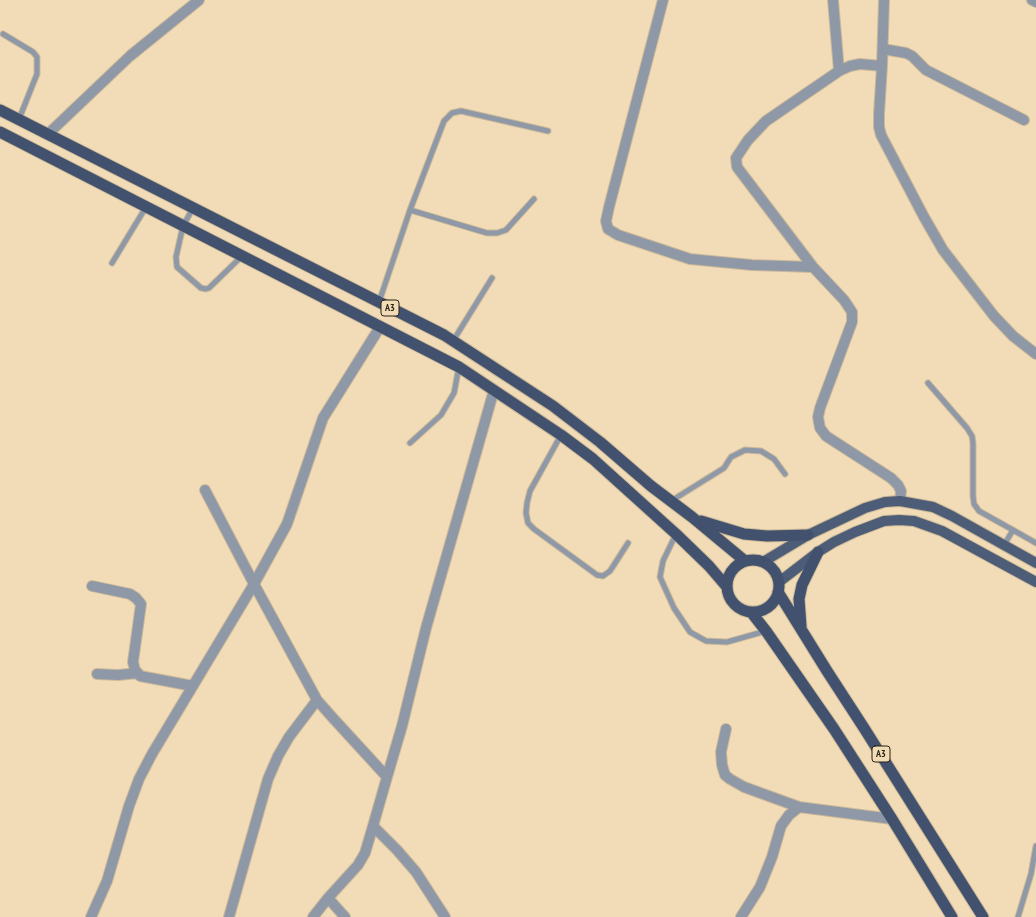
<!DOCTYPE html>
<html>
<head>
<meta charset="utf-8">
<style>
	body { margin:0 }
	canvas { display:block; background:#f1dcb7 }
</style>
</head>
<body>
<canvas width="1036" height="917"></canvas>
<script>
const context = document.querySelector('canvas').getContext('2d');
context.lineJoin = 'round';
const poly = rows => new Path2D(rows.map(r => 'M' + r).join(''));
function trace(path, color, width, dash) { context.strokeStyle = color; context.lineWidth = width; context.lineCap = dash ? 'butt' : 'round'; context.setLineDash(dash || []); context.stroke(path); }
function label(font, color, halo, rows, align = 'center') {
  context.font = font + ' "PT Sans Narrow",sans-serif'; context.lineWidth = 3.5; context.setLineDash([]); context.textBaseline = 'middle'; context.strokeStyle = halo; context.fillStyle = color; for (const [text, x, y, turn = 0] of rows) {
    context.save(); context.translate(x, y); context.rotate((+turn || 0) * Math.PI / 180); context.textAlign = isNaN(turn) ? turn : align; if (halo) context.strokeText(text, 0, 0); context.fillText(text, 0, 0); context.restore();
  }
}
const service = poly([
	[3,34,33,52,37,57,37,74,19,119],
	[193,208,183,226,176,257,177,267,201,288,206,289,209,288,241,257],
	[410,210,487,233,497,233,506,230,534,199],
	[112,263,146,207],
	[379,302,410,210,444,121,452,113,461,111,548,131],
	[453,341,492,278],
	[928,383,967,428,972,436,973,443,973,496,974,504,979,511,1013,530],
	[561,435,530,491,527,503,526,513,528,523,534,529,597,575,603,576,610,571,628,543],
	[410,443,441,415,454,393,459,367],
	[671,501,724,468,731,457,745,450,761,451,774,459,785,474],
	[676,534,663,561,660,577,674,608,690,632,706,641,727,642,766,631],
	[1004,545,1013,530,1036,543],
	[1018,917,1031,874,1036,846]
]);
const minor = poly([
	[663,0,609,207,606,221,608,229,618,235,690,259,752,265,813,267],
	[833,0,839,71],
	[884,0,882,66,879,114,879,127,881,135,924,217,943,250,994,316,1013,336,1036,354],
	[1032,0,1036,2],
	[883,49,906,53,912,56,926,70,1024,120],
	[882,66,860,64,850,66,839,71,766,121,748,140,736,158,737,167,813,267,844,300,852,312,852,322,820,408,818,417,820,428,826,436,891,478,898,485,901,491,900,501],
	[48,134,130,56,199,0],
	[380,327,323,418,287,524,254,584,317,700,332,717,387,777,373,826,397,850,416,872,445,917],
	[92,586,130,594,136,598,141,604,133,662,135,670,140,676,193,686],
	[97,674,118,675,138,673],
	[726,729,721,752,722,765,725,775,730,779,744,787,799,807],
	[387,777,402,726,426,628,494,390],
	[328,898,345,917],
	[91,917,107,881,129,806,139,779,152,754,254,584,205,490],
	[229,917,268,779,278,756,289,737,317,700],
	[313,917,328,898,358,865,365,853,373,826],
	[741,917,760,887,772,857,781,826,789,815,799,807,892,819]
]);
const primary = poly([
	[763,562,808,535,865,508,885,502,900,501,933,507,952,516,1036,563],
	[779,582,818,552,834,542,855,532,884,521,899,520,914,521,942,531,1036,582]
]);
const trunk = poly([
	[0,110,444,335,553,406,600,442,651,486,692,517,745,561],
	[0,132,459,367,561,435,593,459,676,534,709,566,727,587],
	[701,521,744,534,767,536,808,535],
	'727 586a26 26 0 1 1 52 0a26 26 0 1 1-52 0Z',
	[778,592,827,671,864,728,983,917],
	[751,612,766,631,834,729,892,819,952,917],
	[801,626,799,599,802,585,818,552]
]);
const shields = [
	[390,308,18],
	[881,754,18]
];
const shieldNames = [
	["A3",390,308],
	["A3",881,754]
];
trace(service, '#cdba99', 7);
trace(minor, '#cdba99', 12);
trace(primary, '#cdba99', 12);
trace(trunk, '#cdba99', 13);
trace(service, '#8f98a7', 5);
trace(minor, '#8f98a7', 10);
trace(primary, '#4e5d77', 10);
trace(trunk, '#42526e', 11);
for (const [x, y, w] of shields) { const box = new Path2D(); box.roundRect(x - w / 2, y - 8, w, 16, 3); context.fillStyle = '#f1dcb7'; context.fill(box); trace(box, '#292113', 1); }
label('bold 10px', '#292113', null, shieldNames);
</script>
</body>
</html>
